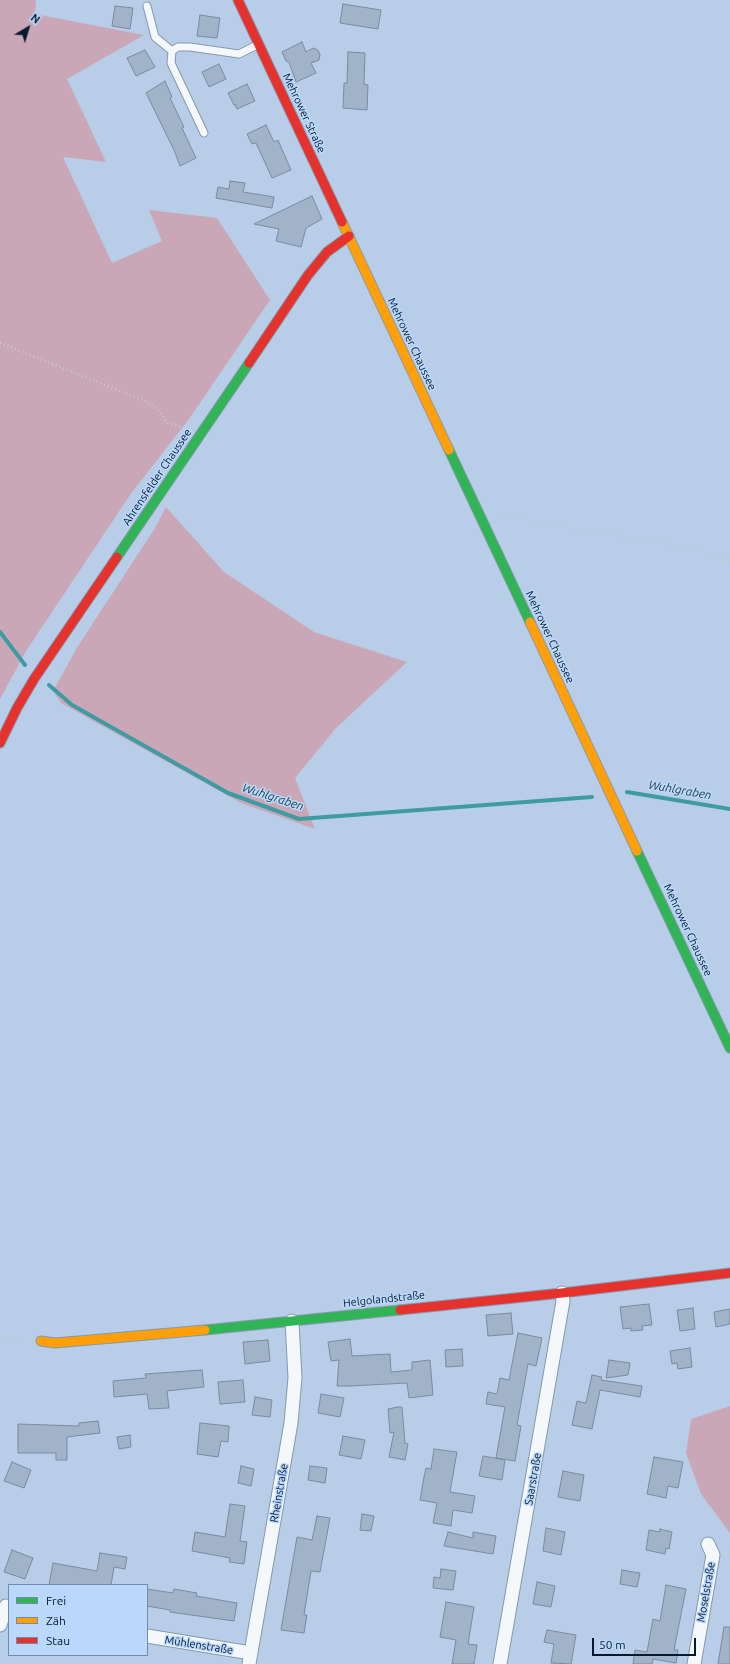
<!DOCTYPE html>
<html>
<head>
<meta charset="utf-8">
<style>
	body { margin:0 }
	#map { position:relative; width:730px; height:1664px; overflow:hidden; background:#b8cde7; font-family:Ubuntu,sans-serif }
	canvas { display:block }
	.legend { position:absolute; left:8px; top:1584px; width:140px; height:72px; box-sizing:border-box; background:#bad8fc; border:1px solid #728caa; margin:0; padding:5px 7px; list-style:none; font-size:12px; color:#06192f }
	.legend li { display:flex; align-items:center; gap:8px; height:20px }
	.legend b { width:20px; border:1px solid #728caa }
	.north { position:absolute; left:8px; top:8px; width:40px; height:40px; -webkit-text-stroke:3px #bad8fc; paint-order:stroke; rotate:38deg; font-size:11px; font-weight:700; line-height:16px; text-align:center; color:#06192f }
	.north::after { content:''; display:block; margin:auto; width:14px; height:18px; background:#06192f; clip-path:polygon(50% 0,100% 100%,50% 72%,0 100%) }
	.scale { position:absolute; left:592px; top:1638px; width:104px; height:18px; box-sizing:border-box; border:2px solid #06192f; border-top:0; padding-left:5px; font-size:12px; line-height:14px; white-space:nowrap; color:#06192f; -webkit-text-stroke:3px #bad8fc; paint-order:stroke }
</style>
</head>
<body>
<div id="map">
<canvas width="730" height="1664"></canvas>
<ul class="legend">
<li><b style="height:5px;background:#30b455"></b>Frei</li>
<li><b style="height:5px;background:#ff9f0a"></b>Zäh</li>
<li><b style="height:5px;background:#e5322d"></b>Stau</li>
</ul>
<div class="north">N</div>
<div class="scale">50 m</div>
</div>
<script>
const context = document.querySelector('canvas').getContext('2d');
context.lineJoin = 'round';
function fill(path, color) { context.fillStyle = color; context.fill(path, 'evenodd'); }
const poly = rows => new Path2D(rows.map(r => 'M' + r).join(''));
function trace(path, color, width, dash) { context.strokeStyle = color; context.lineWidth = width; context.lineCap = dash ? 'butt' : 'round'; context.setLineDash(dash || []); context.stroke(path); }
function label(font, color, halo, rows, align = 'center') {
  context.font = font + ' Ubuntu,sans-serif'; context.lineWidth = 3; context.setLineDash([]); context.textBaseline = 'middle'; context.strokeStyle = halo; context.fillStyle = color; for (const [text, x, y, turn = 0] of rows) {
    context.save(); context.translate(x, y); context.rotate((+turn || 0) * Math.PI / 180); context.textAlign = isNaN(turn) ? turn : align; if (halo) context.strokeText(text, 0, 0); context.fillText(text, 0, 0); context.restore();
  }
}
const green = poly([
	[0,0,36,0,35,14,144,35,67,79,106,162,63,157,112,263,162,241,149,210,217,218,270,300,189,419,130,495,26,651,0,699],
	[166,507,224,572,314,632,407,662,336,728,295,778,315,829,241,803,61,703,53,691,78,646,155,528],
	[730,1406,730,1533,701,1494,686,1453,691,1419]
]);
const stream = poly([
	[0,632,25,665],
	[49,685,72,705,228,793,299,819,592,797],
	[627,792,730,809]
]);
const building = poly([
	[343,4,381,10,378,29,340,23,343,4],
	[115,6,133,8,130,29,112,26,115,6],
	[200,15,220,18,217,38,197,36,200,15],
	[302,42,306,52,313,48,318,50,320,55,319,60,311,63,316,73,296,82,289,62,286,61,282,52,302,42],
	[145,50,155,67,136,76,127,58,145,50],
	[348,52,365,53,364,84,368,85,367,110,343,108,344,83,347,83,348,52],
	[219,64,226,79,209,87,202,72,219,64],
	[165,81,172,97,170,98,184,127,182,128,196,158,180,166,174,150,146,93,165,81],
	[247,84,255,101,237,109,235,104,234,105,228,93,247,84],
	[266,125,274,142,278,140,291,170,272,178,256,143,252,144,247,134,266,125],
	[230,181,245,183,243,192,274,197,272,208,216,198,218,187,229,189,230,181],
	[312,196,322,219,306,228,301,247,276,241,279,229,254,224,312,196],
	[649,1304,652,1325,642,1326,643,1330,631,1331,631,1328,623,1329,620,1307,649,1304],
	[693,1308,695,1329,680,1331,677,1310,693,1308],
	[730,1309,730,1324,716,1327,714,1312,730,1309],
	[511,1313,513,1334,488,1336,486,1315,511,1313],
	[518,1333,542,1338,536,1366,528,1364,517,1425,521,1426,515,1461,496,1458,505,1407,486,1404,488,1392,497,1394,500,1378,509,1380,518,1333],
	[350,1339,352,1356,390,1354,391,1372,412,1370,412,1362,430,1360,433,1395,409,1398,407,1383,351,1386,337,1386,339,1360,331,1361,328,1342,350,1339],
	[268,1340,270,1361,245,1364,243,1342,268,1340],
	[690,1348,692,1367,678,1369,677,1363,672,1364,670,1351,690,1348],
	[462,1349,463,1366,446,1367,445,1350,462,1349],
	[609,1360,630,1363,628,1375,606,1378,609,1360],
	[202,1370,204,1387,167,1391,169,1408,149,1409,147,1394,114,1397,113,1381,146,1378,145,1374,202,1370],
	[592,1375,602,1377,601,1380,642,1386,640,1397,600,1390,592,1429,572,1425,577,1401,586,1403,592,1375],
	[243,1380,245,1402,220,1404,218,1382,243,1380],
	[321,1394,344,1398,340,1417,318,1413,321,1394],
	[255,1397,272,1400,270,1417,252,1415,255,1397],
	[398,1407,402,1407,405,1443,408,1444,405,1460,389,1457,394,1432,390,1433,388,1409,398,1407],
	[98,1421,100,1433,67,1437,67,1460,56,1460,56,1453,18,1453,18,1424,79,1426,79,1423,98,1421],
	[200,1423,229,1426,228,1442,221,1441,218,1457,197,1454,200,1423],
	[130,1435,131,1447,119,1449,117,1437,130,1435],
	[343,1436,365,1440,361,1459,339,1455,343,1436],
	[434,1449,457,1452,450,1492,475,1496,472,1513,453,1510,451,1526,433,1523,437,1503,420,1500,424,1477,426,1468,431,1469,434,1449],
	[483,1456,505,1460,502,1480,479,1476,483,1456],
	[654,1457,683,1462,678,1488,668,1486,666,1498,647,1494,654,1457],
	[12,1462,31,1470,24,1488,4,1481,12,1462],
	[241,1466,254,1469,251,1486,238,1483,241,1466],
	[310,1466,327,1468,325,1483,308,1480,310,1466],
	[563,1471,584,1475,580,1501,558,1497,563,1471],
	[230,1504,245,1506,240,1541,247,1542,244,1564,229,1562,230,1558,192,1551,195,1532,225,1537,230,1504],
	[362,1514,374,1516,371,1531,360,1530,362,1514],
	[317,1516,330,1518,320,1572,311,1571,304,1615,307,1615,304,1633,281,1630,297,1537,312,1540,317,1516],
	[546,1528,565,1532,561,1555,543,1551,546,1528],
	[660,1529,672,1532,669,1549,666,1548,665,1554,646,1550,649,1530,660,1532,660,1529],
	[448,1532,473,1538,473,1532,496,1536,493,1554,444,1546,448,1532],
	[12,1550,33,1558,25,1579,4,1572,12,1550],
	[100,1553,127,1557,125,1569,114,1567,111,1585,49,1585,53,1563,97,1571,100,1553],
	[441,1569,456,1571,453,1590,433,1588,434,1577,440,1578,441,1569],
	[622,1570,640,1573,637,1587,620,1584,622,1570],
	[537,1582,555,1586,551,1607,533,1604,537,1582],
	[666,1585,686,1589,674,1650,678,1650,676,1663,653,1659,652,1664,633,1664,635,1650,647,1652,653,1619,660,1621,666,1585],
	[147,1589,173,1593,174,1589,197,1593,196,1596,237,1603,234,1621,170,1612,170,1610,147,1606,147,1589],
	[446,1602,474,1607,468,1644,477,1645,474,1664,452,1664,456,1640,440,1637,446,1602],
	[724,1627,730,1627,730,1664,718,1664,724,1627],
	[547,1630,576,1635,571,1664,551,1663,554,1644,544,1642,547,1630]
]);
const path = poly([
	[0,343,143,400,156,408,168,423,186,428],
	[498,515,500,515,616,536,688,547,730,561],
	[0,1337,25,1337],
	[558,1402,568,1404],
	[725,1553,730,1553]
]);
const lane = poly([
	[147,6,155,37,172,51],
	[204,133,171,63,172,51,178,47,190,47,239,54,259,44]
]);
const street = poly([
	[0,1625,6,1606],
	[147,1636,251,1653],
	[249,1664,291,1423,295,1378,292,1321],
	[500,1664,563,1301,562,1293],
	[694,1664,713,1555,708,1544]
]);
const fast = poly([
	[449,450,530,622],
	[117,557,249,363],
	[637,851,730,1048],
	[205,1330,400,1310]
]);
const slow = poly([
	[342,222,449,450],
	[530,622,637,851],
	[41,1341,55,1343,205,1330]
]);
const jam = poly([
	[238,0,342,222],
	[249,363,308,275,327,252,349,236],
	[0,743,17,708,34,679,117,557],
	[400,1310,562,1293,730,1273]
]);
const streetNames = [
	["Mehrower Straße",304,113,65],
	["Mehrower Chaussee",412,344,65],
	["Ahrensfelder Chaussee",157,477,-56],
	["Mehrower Chaussee",550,637,65],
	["Mehrower Chaussee",688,930,65],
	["Helgolandstraße",384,1299,-6],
	["Saarstraße",533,1479,-80],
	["Rheinstraße",279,1493,-80],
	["Moselstraße",706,1592,-80],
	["Mühlenstraße",199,1645,9]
];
const waterNames = [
	["Wuhlgraben",680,790,10],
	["Wuhlgraben",273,797,18]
];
fill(green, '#caa7b7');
trace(stream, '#3e9ba2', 4);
fill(building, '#a0b3c9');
trace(building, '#798ba1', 1);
trace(lane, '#8598ae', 9);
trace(street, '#8598ae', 15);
trace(fast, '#8598ae', 11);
trace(slow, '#8598ae', 11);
trace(jam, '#8598ae', 11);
trace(path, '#c3cad3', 2.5, [1, 3]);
trace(lane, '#f4f8fb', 7);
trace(street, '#f4f8fb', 13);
trace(fast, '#30b455', 9);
trace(slow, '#ff9f0a', 9);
trace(jam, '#e5322d', 9);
label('11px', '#06192f', '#bad8fc', streetNames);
label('italic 12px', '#1f3f3e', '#bad8fc', waterNames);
</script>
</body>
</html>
